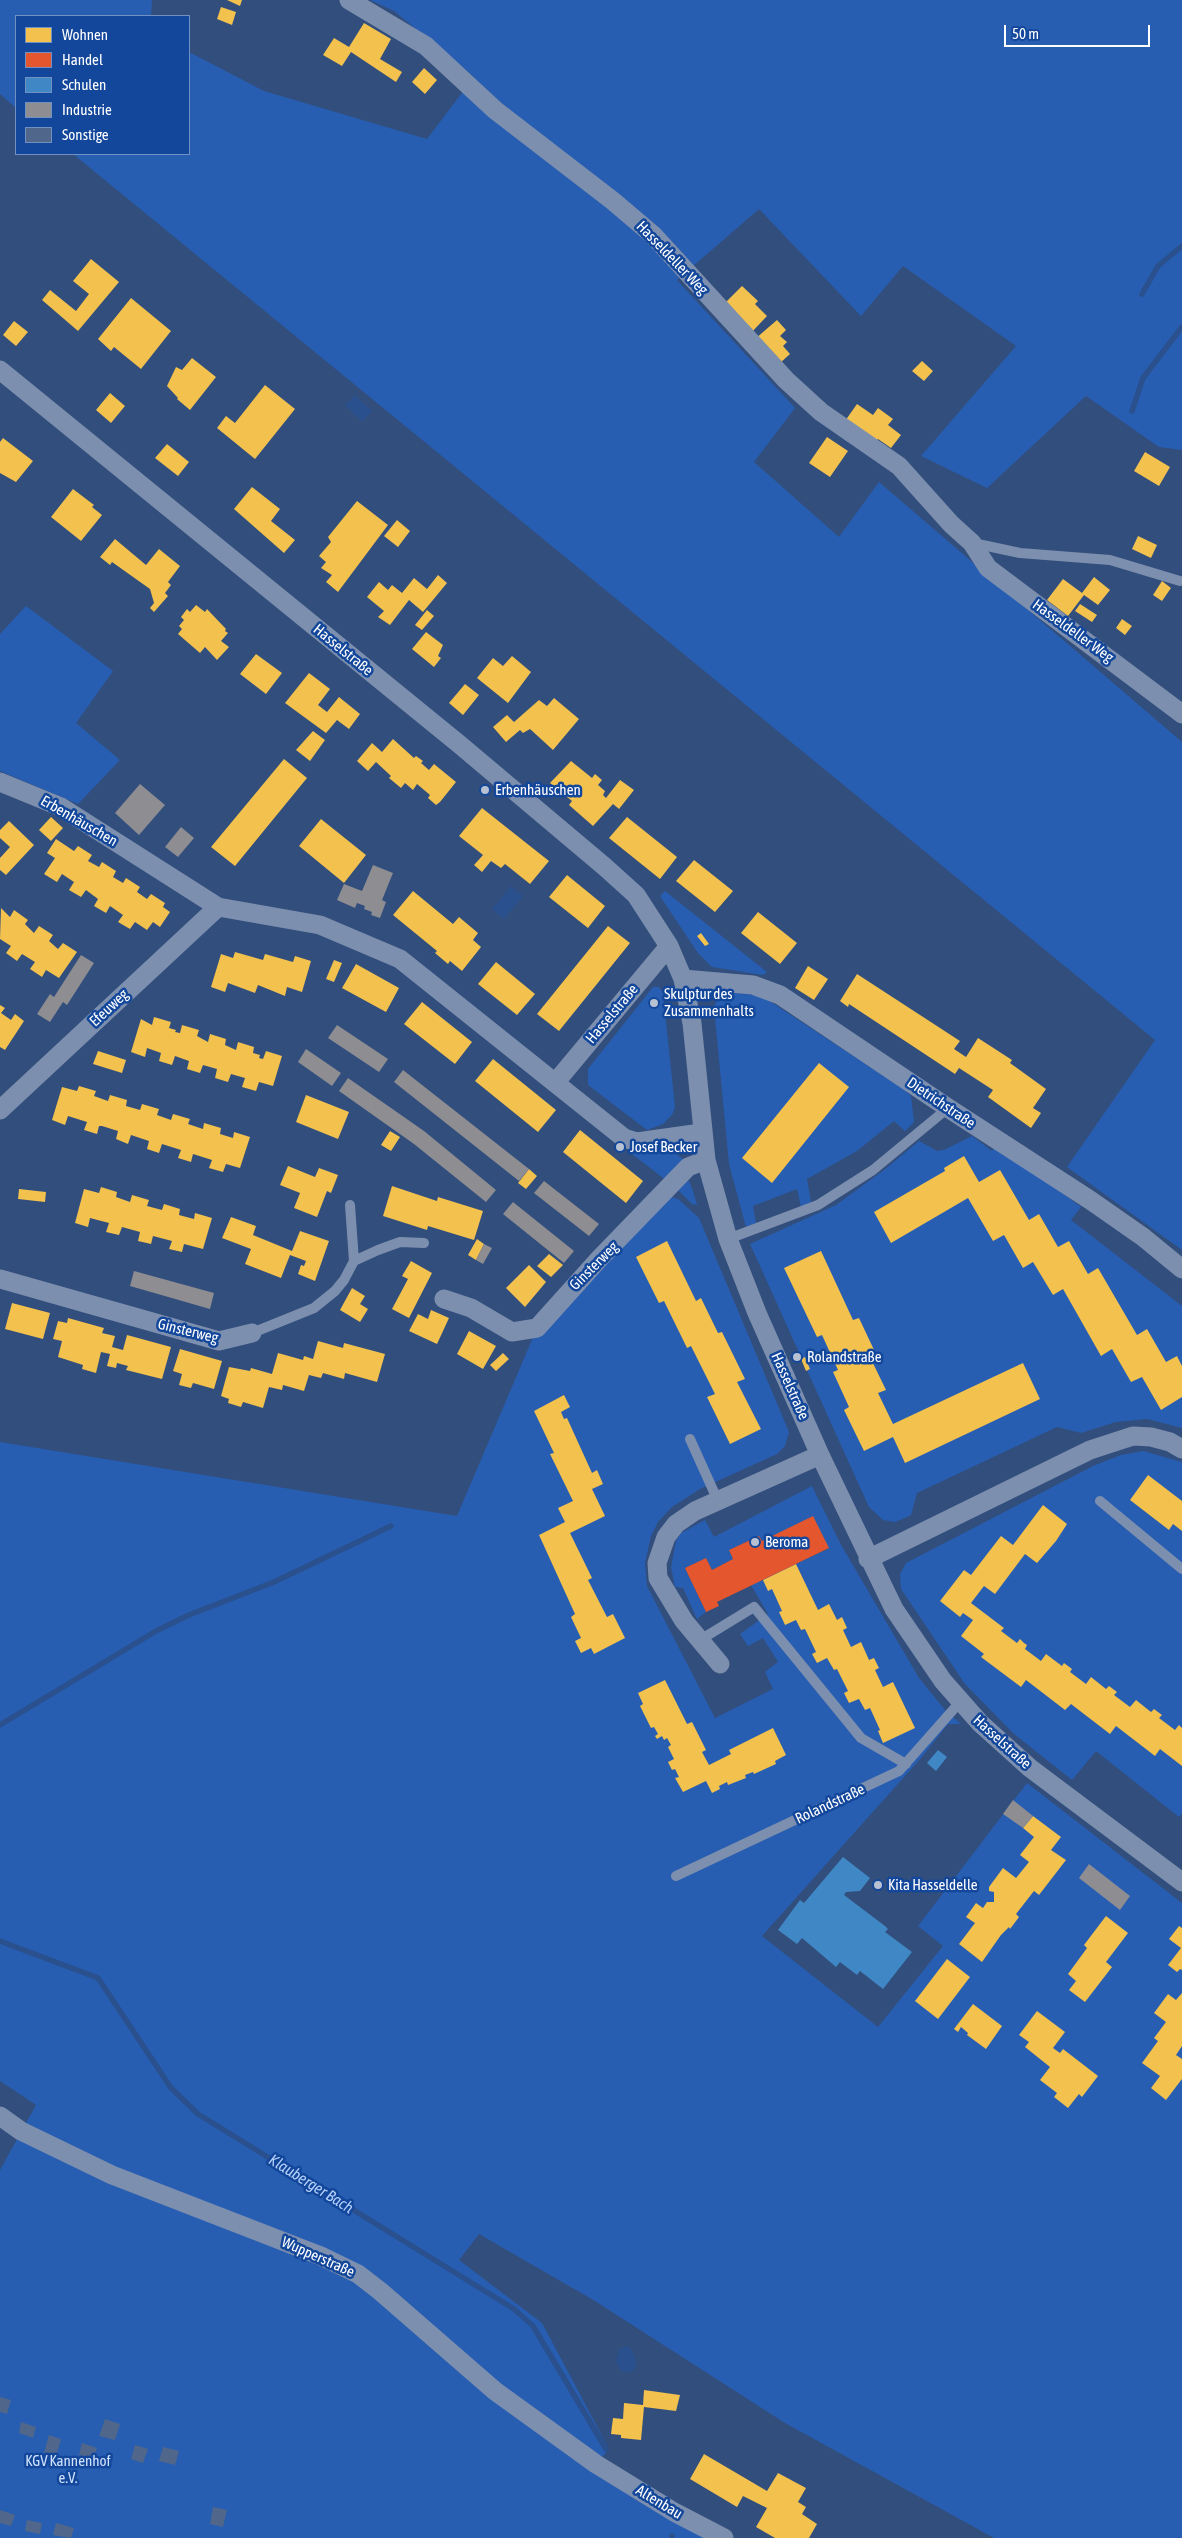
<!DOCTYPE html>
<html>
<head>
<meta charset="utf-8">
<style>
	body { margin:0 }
	#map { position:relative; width:1182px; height:2538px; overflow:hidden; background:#324e7c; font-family:"Asap Condensed",sans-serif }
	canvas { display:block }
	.legend { position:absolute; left:15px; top:15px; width:175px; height:140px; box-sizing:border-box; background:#13479b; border:1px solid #7191c3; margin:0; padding:6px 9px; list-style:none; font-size:15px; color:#fff }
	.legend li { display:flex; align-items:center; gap:10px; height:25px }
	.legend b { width:25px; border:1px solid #7191c3 }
	.scale { position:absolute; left:1004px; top:25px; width:146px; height:22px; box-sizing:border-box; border:2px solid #fff; border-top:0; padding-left:6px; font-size:15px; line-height:18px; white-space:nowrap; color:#fff; -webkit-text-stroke:4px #13479b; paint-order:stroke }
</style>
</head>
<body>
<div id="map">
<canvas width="1182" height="2538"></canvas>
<ul class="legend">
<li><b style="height:14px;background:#f2c14e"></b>Wohnen</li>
<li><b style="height:14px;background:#e4572e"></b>Handel</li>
<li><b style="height:14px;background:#3f88c5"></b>Schulen</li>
<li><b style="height:14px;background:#8d8d92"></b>Industrie</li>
<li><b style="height:14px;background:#50668a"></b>Sonstige</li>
</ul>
<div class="scale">50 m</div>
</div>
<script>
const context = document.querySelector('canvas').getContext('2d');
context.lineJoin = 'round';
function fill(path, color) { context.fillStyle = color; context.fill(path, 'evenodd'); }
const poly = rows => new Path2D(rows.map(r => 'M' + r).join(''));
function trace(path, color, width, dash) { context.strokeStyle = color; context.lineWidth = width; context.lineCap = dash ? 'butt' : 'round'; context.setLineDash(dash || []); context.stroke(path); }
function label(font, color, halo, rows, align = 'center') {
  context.font = font + ' "Asap Condensed",sans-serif'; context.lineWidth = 5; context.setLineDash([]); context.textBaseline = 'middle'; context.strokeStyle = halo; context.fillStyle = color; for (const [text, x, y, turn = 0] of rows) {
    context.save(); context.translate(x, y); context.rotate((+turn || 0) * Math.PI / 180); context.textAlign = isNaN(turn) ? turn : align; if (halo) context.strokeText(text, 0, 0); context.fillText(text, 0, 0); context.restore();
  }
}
const green = poly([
	[0,0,152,0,151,16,16,16,16,108,0,94],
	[370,0,1182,0,1182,450,1159,447,1086,396,987,488,921,456,1016,346,903,266,861,316,759,209,677,280,795,408,754,462,839,537,879,482,1182,742,1182,1250,1067,1167,1155,1040,73,154,189,154,189,52,264,91,427,139,474,77,394,11],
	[26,606,113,671,76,723,120,760,78,804,0,771,0,634],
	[665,891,767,972,763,975,712,967,698,953,660,896],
	[653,987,659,987,663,993,675,1107,672,1115,663,1124,647,1130,588,1085,588,1069],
	[735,993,755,995,768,1000,905,1090,911,1096,914,1122,905,1131,894,1121,857,1151,807,1179,811,1202,801,1207,797,1189,753,1206,756,1223,746,1227,729,1164,714,1007,717,1000,723,995],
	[972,1136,992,1151,997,1145,1081,1207,1071,1220,1182,1306,1182,1428,1147,1419,1116,1422,1081,1433,1057,1427,917,1493,911,1515,905,1518,895,1522,883,1520,869,1507,750,1244,836,1205,884,1170,919,1141,937,1151,944,1150],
	[638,1151,673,1152,686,1161,667,1181,632,1154],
	[689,1181,693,1191,697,1205,692,1204,677,1189,684,1182],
	[663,1195,678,1199,699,1218,789,1432,785,1446,777,1454,700,1489,672,1507,658,1522,651,1536,645,1563,647,1586,715,1718,773,1689,765,1672,778,1662,763,1638,748,1646,740,1634,768,1614,751,1585,828,1549,813,1517,762,1541,759,1536,729,1550,733,1559,712,1570,706,1558,685,1568,706,1612,697,1619,683,1588,675,1587,671,1567,676,1541,681,1533,705,1520,714,1537,812,1486,840,1543,919,1678,945,1710,961,1724,948,1724,921,1758,762,1936,878,2027,943,1946,918,1926,1027,1783,1182,1903,1182,2538,994,2538,785,2423,595,2301,479,2234,459,2260,542,2323,609,2449,596,2464,724,2538,0,2538,0,2170,36,2105,0,2081,0,1442,457,1516,537,1328],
	[1143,1451,1182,1462,1182,1813,1179,1817,1096,1751,1072,1780,1014,1734,965,1684,901,1589,900,1574,906,1563,1093,1466,1121,1455]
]);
const water = poly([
	[355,395,372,411,362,422,345,405],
	[511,886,523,896,504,919,492,909],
	[628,2346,633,2351,637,2364,634,2370,628,2373,621,2371,616,2363,619,2349]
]);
const homes = poly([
	[227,0,242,0,240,6],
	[221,7,236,12,232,25,217,19],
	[364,23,391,39,380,59,402,72,396,82,351,52,342,66,323,55,334,38,349,47],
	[424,68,437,80,425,94,412,82],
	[91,259,119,282,78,331,42,300,50,290,76,311,89,294,73,281],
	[742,286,758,301,755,304,767,316,750,334,725,303],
	[131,298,171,331,141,369,114,347,111,351,98,339],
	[777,320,786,330,780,336,787,342,783,346,790,354,779,364,755,339],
	[14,321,28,332,16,346,3,335],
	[192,358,216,377,190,410,177,399,178,398,167,386,176,367,182,370],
	[922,361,933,371,924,381,912,371],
	[265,385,295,409,255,459,217,428,226,416,235,423],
	[110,393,125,406,111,423,96,410],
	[857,404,873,415,878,408,893,419,888,425,901,435,891,448,878,439,875,443,845,421],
	[827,437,848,451,830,477,809,463],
	[3,438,33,461,16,482,0,473,0,442],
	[167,444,189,462,178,476,155,458],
	[1145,452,1170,467,1159,486,1134,471],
	[252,487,280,509,271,521,295,540,284,553,234,509],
	[73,489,94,505,92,507,102,515,81,541,51,517],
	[357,501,388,525,338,592,326,582,332,575,321,568,326,562,319,556,331,542,328,537],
	[397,520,410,531,398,547,384,536],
	[1138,536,1157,545,1151,558,1132,549],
	[115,539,146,565,159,549,180,566,168,582,171,585,165,593,168,596,154,612,150,608,154,603,150,589,112,562,110,565,100,557],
	[438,575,447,583,423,612,409,600,390,625,378,617,384,611,367,597,379,582,388,590,392,585,402,593,414,578,427,589],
	[1094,577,1110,590,1098,605,1084,595,1068,616,1047,600,1063,579,1082,593],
	[1162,581,1171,588,1162,601,1153,595],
	[1080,604,1097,615,1092,622,1075,611],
	[196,605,205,612,207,609,226,629,225,631,228,633,221,641,229,647,217,660,205,647,200,653,178,634,182,629,179,626,184,620,181,617,187,609,190,612],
	[427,610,434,616,422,630,415,625],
	[1122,619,1132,626,1125,635,1116,628],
	[426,632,443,645,438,656,441,658,434,667,412,649],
	[256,654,282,673,266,694,240,674],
	[512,656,531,672,508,703,477,678,493,658,503,666],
	[309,673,330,689,318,705,327,712,339,697,360,714,349,729,337,720,326,733,285,703],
	[465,684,479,695,463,715,449,703],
	[554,698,579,719,553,750,530,729,523,733,520,730,506,742,493,727,507,715,514,722,539,700,547,706],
	[313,731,325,740,310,761,296,750],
	[393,739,414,758,416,756,423,761,421,763,429,770,434,764,456,782,440,802,436,805,428,798,430,795,417,784,413,790,405,783,401,788,389,778,391,776,376,762,368,771,357,761,372,743,382,752],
	[284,759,307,778,235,866,211,847],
	[571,761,592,778,595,774,602,780,598,785,605,791,603,795,606,798,620,780,634,790,619,809,613,804,593,826,569,805,572,801,550,783],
	[482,808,549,861,530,884,505,864,501,868,491,861,482,872,474,865,483,855,459,836],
	[51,817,63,828,51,841,39,830],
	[627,817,677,857,660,879,609,838],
	[321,819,366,855,344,883,299,846],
	[9,821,34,845,6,875,0,870,0,858,10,847,0,838,0,830],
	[56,839,74,851,78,846,92,855,88,861,99,867,102,862,116,871,113,877,123,883,126,878,140,887,137,892,147,899,151,894,165,903,163,907,170,912,160,927,153,922,147,930,135,922,130,929,118,922,123,915,110,906,106,913,94,906,98,899,86,890,81,897,69,890,74,882,62,874,57,882,44,874,55,858,47,853],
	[694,860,733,891,715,912,676,881],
	[567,875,605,906,588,928,549,897],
	[413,891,453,924,459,917,478,933,473,940,481,947,462,971,450,961,448,964,435,953,437,951,393,915],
	[1,908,10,917,14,910,28,920,25,924,34,933,39,926,53,935,49,941,58,949,63,943,77,952,59,978,46,970,42,977,30,969,35,962,22,954,17,961,6,953,11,946,0,939],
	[758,912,797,943,780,964,741,933],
	[608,926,630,943,559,1031,537,1014],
	[701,933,709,944,705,946,697,936],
	[235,952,263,960,265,954,293,962,295,956,311,961,302,992,287,987,285,996,258,985,255,993,228,983,225,992,211,987,221,954,233,958],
	[334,960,342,963,334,982,326,979],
	[496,962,535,994,517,1015,478,984],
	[356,964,399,988,386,1012,342,988],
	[808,966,828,979,814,1000,795,988],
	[857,974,960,1041,954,1049,966,1057,978,1038,1012,1060,1010,1063,1046,1089,1033,1108,1041,1113,1031,1128,988,1097,993,1090,959,1068,955,1074,849,1004,848,1007,840,1001],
	[422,1002,472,1042,455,1064,404,1024],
	[0,1005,5,1008,1,1013,11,1020,15,1014,24,1021,5,1050,0,1047],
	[154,1017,171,1022,169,1028,176,1030,175,1032,180,1033,182,1025,199,1030,197,1036,208,1042,210,1034,226,1039,225,1045,236,1050,238,1042,254,1047,253,1053,260,1055,259,1058,263,1059,266,1051,282,1056,273,1086,259,1082,256,1091,242,1087,245,1078,231,1074,228,1082,215,1078,217,1069,203,1065,200,1073,187,1069,189,1061,175,1056,172,1065,159,1061,161,1053,147,1048,145,1057,131,1052,141,1019,152,1025],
	[98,1051,126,1060,122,1073,93,1064],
	[493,1059,556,1110,538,1132,475,1081],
	[819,1063,849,1087,772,1183,742,1158],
	[79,1086,96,1091,94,1096,108,1101,110,1095,127,1100,126,1106,140,1110,142,1104,159,1109,157,1115,171,1120,173,1114,190,1119,188,1124,203,1129,204,1123,221,1128,220,1134,233,1138,234,1132,250,1137,240,1168,226,1164,223,1172,209,1168,212,1160,193,1154,191,1162,178,1158,181,1150,162,1144,159,1153,147,1149,149,1141,131,1135,128,1144,116,1139,118,1131,102,1126,99,1126,97,1134,84,1130,87,1122,68,1116,65,1125,52,1120,62,1087,77,1091],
	[306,1095,349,1112,338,1139,296,1122],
	[580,1130,643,1181,626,1203,563,1152],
	[390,1131,400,1137,391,1151,381,1145],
	[964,1156,979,1182,1000,1170,1029,1220,1039,1214,1058,1247,1069,1241,1088,1274,1098,1268,1137,1335,1147,1329,1166,1362,1177,1356,1182,1366,1182,1397,1161,1410,1142,1377,1131,1382,1112,1349,1101,1356,1063,1289,1053,1295,1033,1262,1023,1268,1004,1235,993,1241,968,1198,891,1243,874,1212,945,1171,944,1168],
	[288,1166,315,1177,319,1168,338,1175,331,1193,327,1191,317,1217,294,1208,300,1193,280,1185],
	[529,1169,537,1176,526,1189,518,1183],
	[392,1186,437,1201,438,1197,483,1211,474,1240,428,1226,427,1230,383,1216],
	[101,1187,117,1192,116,1197,130,1202,132,1195,149,1200,147,1206,162,1210,164,1204,180,1209,179,1215,194,1219,195,1213,212,1218,203,1249,184,1244,182,1252,169,1249,172,1241,153,1236,151,1244,138,1241,140,1232,122,1227,119,1235,106,1232,109,1223,90,1218,88,1227,75,1223,84,1189,99,1193],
	[19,1189,46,1192,45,1202,18,1199],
	[231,1217,256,1226,253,1235,292,1251,300,1231,329,1241,315,1281,298,1274,301,1265,304,1266,306,1261,290,1255,281,1278,245,1264,251,1249,222,1238],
	[477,1239,484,1244,476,1260,468,1255],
	[667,1241,696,1301,701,1298,718,1333,722,1332,745,1379,737,1382,761,1429,730,1444,707,1397,715,1394,691,1346,687,1348,664,1301,659,1303,636,1257],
	[821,1251,853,1320,859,1318,875,1352,869,1355,886,1390,878,1393,893,1424,1023,1363,1040,1399,905,1463,893,1437,864,1451,844,1410,849,1407,833,1372,838,1370,822,1335,817,1337,784,1268],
	[549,1254,563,1265,551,1277,537,1266],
	[411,1261,432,1273,409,1318,392,1309,408,1279,402,1276],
	[529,1265,546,1282,525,1307,506,1288],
	[352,1288,365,1296,360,1304,368,1309,360,1322,340,1310],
	[12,1303,50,1313,43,1339,5,1329],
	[431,1310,449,1318,437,1344,409,1331,418,1314,428,1319],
	[68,1318,104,1328,102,1333,115,1336,112,1347,123,1350,127,1335,171,1347,162,1379,126,1370,128,1366,117,1363,116,1368,107,1366,110,1354,101,1352,96,1373,82,1369,83,1365,58,1357,62,1341,53,1339,58,1321,67,1323],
	[469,1331,496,1346,483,1369,457,1354],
	[318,1341,343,1348,344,1343,385,1354,377,1382,345,1373,344,1379,323,1373,321,1378,309,1375,304,1391,283,1385,282,1390,269,1387,263,1408,243,1402,241,1407,228,1403,229,1399,221,1396,229,1367,250,1371,251,1368,272,1374,278,1353,303,1360,304,1356,313,1359],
	[180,1349,222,1361,214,1389,193,1383,191,1388,179,1385,182,1374,173,1371],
	[503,1353,509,1359,496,1371,490,1365],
	[805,1357,810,1369,806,1371,801,1359],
	[564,1395,570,1407,561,1412,564,1419,567,1418,592,1473,597,1470,603,1484,592,1489,605,1516,570,1533,592,1578,588,1580,607,1617,613,1614,625,1638,594,1654,591,1648,581,1653,575,1641,581,1638,571,1617,575,1614,539,1535,565,1522,558,1508,573,1501,550,1454,554,1453,534,1411],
	[1148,1475,1182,1501,1182,1531,1173,1524,1169,1530,1130,1500],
	[1043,1505,1067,1524,1056,1541,1037,1563,1025,1554,995,1594,984,1586,971,1603,1004,1628,1001,1631,1017,1643,1020,1639,1024,1643,1027,1645,1025,1649,1041,1661,1046,1654,1062,1666,1064,1663,1072,1669,1070,1672,1086,1684,1091,1677,1106,1689,1109,1686,1117,1692,1114,1695,1130,1707,1136,1700,1151,1712,1154,1709,1162,1715,1159,1718,1175,1730,1179,1725,1182,1728,1182,1766,1160,1749,1155,1756,1116,1726,1110,1734,1071,1704,1065,1710,1026,1680,1021,1687,981,1657,984,1654,961,1636,973,1620,963,1613,960,1617,940,1601,964,1570,971,1575,1001,1536,1013,1545],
	[796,1564,818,1610,829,1604,837,1620,842,1617,847,1628,843,1630,851,1647,861,1642,869,1660,874,1658,879,1668,875,1670,883,1687,893,1682,915,1728,883,1743,878,1731,880,1730,870,1708,865,1710,859,1699,849,1703,844,1693,848,1691,837,1669,834,1670,827,1658,817,1663,812,1654,816,1652,805,1629,801,1630,796,1620,785,1625,779,1612,782,1611,772,1589,768,1591,763,1580],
	[665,1680,687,1724,692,1722,706,1750,702,1752,709,1765,731,1754,729,1750,773,1728,786,1755,775,1761,776,1764,754,1774,753,1772,745,1775,746,1778,728,1785,727,1782,719,1786,720,1789,712,1793,706,1781,683,1792,675,1778,679,1777,675,1769,672,1770,668,1762,674,1759,668,1747,671,1745,667,1738,664,1740,662,1736,657,1739,655,1736,658,1734,654,1727,651,1728,640,1706,643,1704,638,1693],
	[1033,1816,1061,1837,1051,1850,1066,1860,1039,1895,1034,1891,1016,1914,1019,1917,1010,1929,1009,1927,1001,1935,982,1962,959,1944,975,1923,966,1917,976,1903,983,1908,987,1902,994,1902,994,1892,989,1891,989,1887,1003,1868,1016,1878,1029,1862,1020,1855,1034,1837,1023,1828],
	[1106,1916,1128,1933,1106,1962,1112,1967,1085,2002,1069,1990,1076,1981,1068,1974,1087,1948,1084,1945],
	[1179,1926,1182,1928,1182,1970,1180,1969,1177,1972,1168,1965,1181,1948,1169,1939],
	[947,1959,970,1977,938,2019,915,2001],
	[1182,1993,1182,2046,1176,2055,1182,2059,1182,2079,1166,2100,1151,2088,1160,2076,1142,2063,1158,2041,1154,2038,1166,2022,1154,2013,1168,1994,1176,2000],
	[973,2004,1002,2026,986,2049,967,2035,968,2033,961,2027,958,2032,954,2029],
	[1037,2011,1065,2032,1053,2048,1060,2053,1063,2049,1098,2076,1082,2097,1079,2094,1068,2108,1054,2097,1057,2093,1040,2080,1050,2067,1025,2047,1029,2042,1019,2035],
	[644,2390,680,2395,676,2411,644,2407,641,2440,621,2438,621,2435,611,2434,613,2418,623,2419,624,2403,643,2405],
	[704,2454,767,2491,778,2473,806,2488,798,2502,806,2507,802,2514,817,2524,809,2538,775,2538,756,2527,767,2508,743,2496,737,2507,690,2479]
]);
const shops = poly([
	[813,1516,829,1548,717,1602,719,1606,706,1612,685,1568,706,1558,712,1570,733,1559,729,1550,759,1536,762,1541]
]);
const schools = poly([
	[938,1750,947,1757,936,1771,927,1763],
	[843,1857,870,1878,860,1891,846,1892,844,1895,885,1926,888,1929,885,1932,912,1952,883,1989,860,1971,857,1975,840,1962,836,1967,802,1938,797,1944,778,1930,800,1900,804,1903]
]);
const industry = poly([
	[140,784,165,805,139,835,115,813],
	[181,827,194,838,178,857,165,847],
	[373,865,393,873,382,900,386,902,380,918,371,915,372,912,364,909,365,906,357,903,355,908,337,900,344,884,362,891],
	[81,955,94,963,67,1005,63,1002,50,1022,37,1014,50,994,54,997],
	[337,1025,388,1059,379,1072,328,1038],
	[306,1049,341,1073,332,1086,298,1062],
	[403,1070,529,1169,519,1181,394,1082],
	[348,1078,424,1131,496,1190,486,1202,414,1144,339,1091],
	[544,1181,599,1224,589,1236,534,1193],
	[513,1202,574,1251,564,1263,503,1214],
	[484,1244,492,1248,483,1264,476,1260],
	[134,1271,214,1293,210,1309,130,1286],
	[1013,1800,1033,1816,1023,1828,1003,1814],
	[1089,1864,1130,1896,1120,1910,1079,1878]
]);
const stream = poly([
	[1142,294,1158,266,1182,246],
	[1132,411,1143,378,1182,327],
	[0,1725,156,1631,189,1615,274,1582,391,1526],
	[0,1941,98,1978,171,2088,198,2114,514,2309,533,2326,606,2449],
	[672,2536,672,2538]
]);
const building = poly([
	[0,2397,11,2400,7,2414,0,2412],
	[105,2419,120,2424,115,2440,99,2436],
	[21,2422,36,2427,33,2438,19,2433],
	[49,2435,61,2439,56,2457,44,2453],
	[82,2443,97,2448,93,2459,79,2455],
	[135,2445,148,2449,143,2463,131,2459],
	[163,2447,179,2451,175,2465,159,2461],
	[213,2507,227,2510,223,2527,210,2524],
	[0,2510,15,2515,11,2526,0,2523],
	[27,2520,42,2523,40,2534,25,2531],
	[56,2523,74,2528,71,2538,53,2535]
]);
const lane = poly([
	[973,543,1020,553,1110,560,1180,581],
	[728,1239,818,1205,873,1170,948,1108],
	[354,1261,378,1250,400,1242,424,1243],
	[252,1333,314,1308,335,1291,344,1280,354,1261,350,1205],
	[690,1439,718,1501],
	[1100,1501,1182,1569],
	[700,1640,754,1607,861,1738,906,1764],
	[676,1876,899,1771,960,1702]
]);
const street = poly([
	[349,0,426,46,495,110,613,201,653,235,786,380,821,412,899,466,951,524,972,543,988,568,1182,714],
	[0,370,459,744,605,867,636,895,669,946,683,979,692,1023,706,1160,728,1239,757,1313,820,1455,894,1609,943,1681,980,1723,1030,1768,1182,1882],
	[0,782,61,807,218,907,320,925,400,959,624,1138,637,1142,701,1133],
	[683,979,753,985,780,995,948,1108,1090,1200,1143,1237,1182,1269],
	[555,1083,669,946],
	[0,1110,218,907],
	[0,1279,219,1341,252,1333],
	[444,1299,471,1308,512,1332,537,1328,599,1259,688,1167,706,1160],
	[868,1559,1090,1450,1133,1436,1151,1437,1170,1442,1182,1449],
	[720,1664,684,1621,658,1578,657,1563,666,1537,676,1524,695,1511,820,1455],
	[0,2116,21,2131,112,2175,321,2256,358,2274,380,2291,495,2391,596,2464,674,2512,724,2538]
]);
const markers = [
	[485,790,5,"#b7c1d1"],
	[654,1003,5,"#b7c1d1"],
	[620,1147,5,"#b7c1d1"],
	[797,1357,5,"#b7c1d1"],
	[755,1542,5,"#b7c1d1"],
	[878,1885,5,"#b7c1d1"]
];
const streetNames = [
	["Hasseldeller Weg",672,258,46],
	["Hasseldeller Weg",1073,631,36],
	["Hasselstraße",343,650,39],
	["Erbenhäuschen",79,821,30],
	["Efeuweg",109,1008,-43],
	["Hasselstraße",612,1014,-50],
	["Dietrichstraße",941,1103,34],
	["Ginsterweg",594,1266,-45],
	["Ginsterweg",188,1331,14],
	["Hasselstraße",790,1386,66],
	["Hasselstraße",1002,1742,42],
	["Rolandstraße",830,1804,-25],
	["Wupperstraße",318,2257,24],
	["Altenbau",659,2502,31]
];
const poiNames = [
	["Erbenhäuschen",495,790],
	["Skulptur des",664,994],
	["Zusammenhalts",664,1011],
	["Josef Becker",630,1147],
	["Rolandstraße",807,1357],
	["Beroma",765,1542],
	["Kita Hasseldelle",888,1885]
];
const parkNames = [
	["KGV Kannenhof",68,2461],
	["e.V.",68,2478]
];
const waterNames = [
	["Klauberger Bach",311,2184,32]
];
fill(green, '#285eb1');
fill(water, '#2a508d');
fill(homes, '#f2c14e');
fill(shops, '#e4572e');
fill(schools, '#3f88c5');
fill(industry, '#8d8d92');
trace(stream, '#2a508d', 5.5);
fill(building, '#50668a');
trace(lane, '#7d8fae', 10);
trace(street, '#7d8fae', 19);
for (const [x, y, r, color] of markers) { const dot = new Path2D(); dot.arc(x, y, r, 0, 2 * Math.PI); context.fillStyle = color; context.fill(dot); trace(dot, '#13479b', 2); }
label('15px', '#fff', '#13479b', streetNames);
label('15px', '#fff', '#13479b', poiNames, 'left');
label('15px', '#d0e2fd', '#13479b', parkNames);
label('italic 16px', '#b4d0fa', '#13479b', waterNames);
</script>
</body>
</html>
